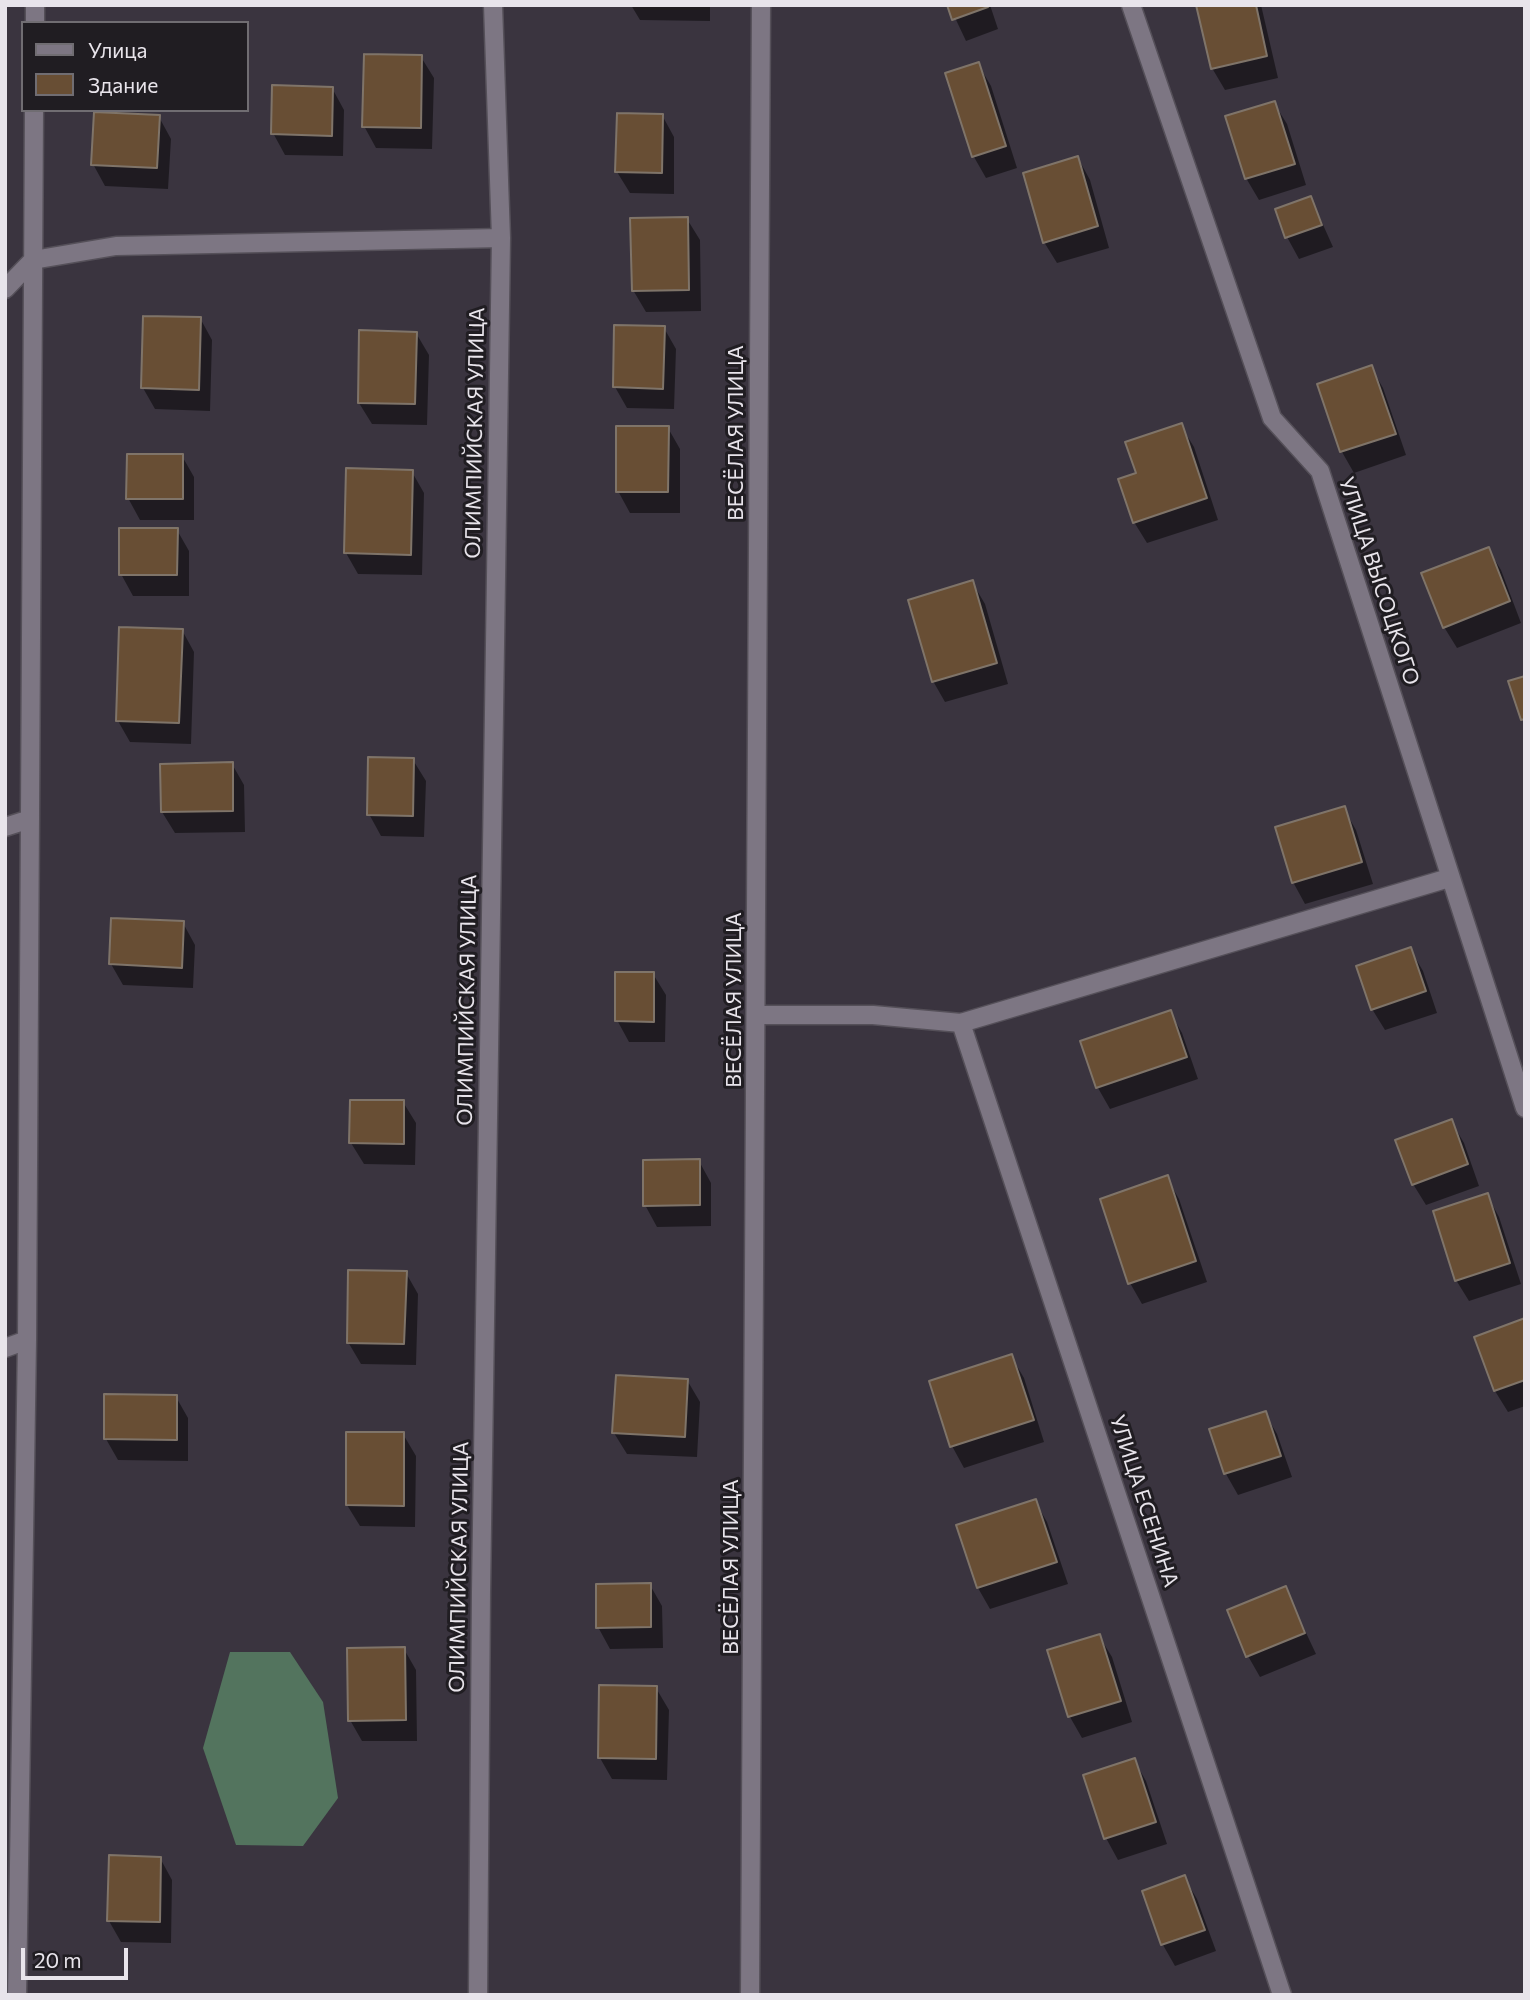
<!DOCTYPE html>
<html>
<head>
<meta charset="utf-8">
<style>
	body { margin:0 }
	#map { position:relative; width:1530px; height:2000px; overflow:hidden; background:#3a343f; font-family:Commissioner,sans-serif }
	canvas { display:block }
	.frame { position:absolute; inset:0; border:7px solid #e8e4eb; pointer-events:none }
	.legend { position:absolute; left:21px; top:21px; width:228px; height:91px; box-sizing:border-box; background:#201d22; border:2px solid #706d72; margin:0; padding:9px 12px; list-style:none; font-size:21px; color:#e8e4eb }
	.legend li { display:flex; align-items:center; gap:14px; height:35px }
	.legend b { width:35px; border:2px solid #706d72 }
	.scale { position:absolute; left:21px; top:1948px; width:107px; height:32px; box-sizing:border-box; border:4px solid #e8e4eb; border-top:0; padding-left:9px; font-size:21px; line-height:24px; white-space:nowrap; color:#e8e4eb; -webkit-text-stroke:5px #201d22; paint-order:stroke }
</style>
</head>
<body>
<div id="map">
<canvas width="1530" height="2000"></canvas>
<div class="frame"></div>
<ul class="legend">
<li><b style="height:9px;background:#7d7683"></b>Улица</li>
<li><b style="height:19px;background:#684e34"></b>Здание</li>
</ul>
<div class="scale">20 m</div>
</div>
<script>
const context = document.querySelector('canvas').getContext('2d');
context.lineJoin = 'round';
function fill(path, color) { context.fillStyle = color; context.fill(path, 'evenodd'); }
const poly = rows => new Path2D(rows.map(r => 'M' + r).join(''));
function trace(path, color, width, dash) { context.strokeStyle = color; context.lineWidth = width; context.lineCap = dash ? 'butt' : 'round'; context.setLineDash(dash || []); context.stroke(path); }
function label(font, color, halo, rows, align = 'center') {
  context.font = font + ' Commissioner,sans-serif'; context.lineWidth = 6; context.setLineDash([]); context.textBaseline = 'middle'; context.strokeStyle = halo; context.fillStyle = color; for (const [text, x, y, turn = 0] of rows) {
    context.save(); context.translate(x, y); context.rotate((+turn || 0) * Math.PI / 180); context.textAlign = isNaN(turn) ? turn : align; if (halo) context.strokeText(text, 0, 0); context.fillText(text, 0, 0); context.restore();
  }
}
const forest = poly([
	[230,1652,290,1652,323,1702,338,1798,303,1846,236,1845,203,1748]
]);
const shadow = poly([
	[631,5,710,5,710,21,640,20],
	[949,5,990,5,998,29,966,41],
	[1198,5,1261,5,1278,78,1225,90,1212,68],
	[421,57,434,78,432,149,376,148,364,126],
	[978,64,991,86,1017,168,986,178,974,157,948,75],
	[332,88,344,110,343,156,285,155,273,133],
	[1274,103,1287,124,1306,185,1259,200,1246,178],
	[662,115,674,137,674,194,630,193,617,172],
	[159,117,171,139,168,189,105,186,93,164],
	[1078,158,1090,180,1109,248,1057,263,1044,242],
	[1311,198,1333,247,1299,259,1287,237,1277,210],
	[687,219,700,240,701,311,646,312,633,290],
	[200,318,212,340,210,411,155,409,143,388],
	[664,328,676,349,674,409,627,408,615,387],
	[416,333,429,355,427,425,372,424,359,403],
	[1371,367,1383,388,1406,455,1354,473,1342,452,1319,385],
	[1181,426,1194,447,1218,520,1147,543,1134,522,1138,474],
	[668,428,680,449,680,513,630,513,618,491],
	[182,456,194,477,194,520,140,520,128,498],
	[412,472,424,493,422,575,358,574,346,553],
	[177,530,189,551,189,596,133,596,121,574],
	[1488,549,1501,570,1521,623,1457,648,1444,627],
	[972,582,985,604,1008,684,945,702,933,681],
	[182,630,194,652,191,744,130,742,118,721],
	[413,760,426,781,424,837,381,836,369,814],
	[232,764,244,785,245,832,175,833,162,812],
	[1344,809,1356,830,1373,884,1305,904,1293,882],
	[183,923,195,945,193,988,123,985,111,964],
	[1410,949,1423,971,1437,1013,1385,1030,1372,1009],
	[653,974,666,995,665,1042,629,1042,617,1020],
	[1170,1012,1182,1033,1198,1079,1110,1109,1098,1088,1082,1042],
	[403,1102,416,1123,415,1165,364,1164,351,1143],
	[1451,1121,1464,1143,1479,1186,1426,1205,1413,1184],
	[699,1161,711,1183,711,1226,657,1227,645,1205],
	[1167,1178,1179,1199,1207,1282,1142,1304,1130,1283],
	[1487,1195,1499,1217,1521,1284,1469,1301,1456,1280],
	[406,1273,418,1294,416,1365,361,1364,348,1342],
	[1525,1320,1525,1406,1508,1412,1495,1391,1476,1338],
	[1011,1356,1024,1378,1044,1442,964,1468,952,1446,932,1382],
	[687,1380,700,1402,697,1457,627,1454,614,1433],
	[176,1397,188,1418,188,1461,118,1460,106,1439],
	[1265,1413,1277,1434,1292,1477,1238,1495,1226,1474,1211,1430],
	[403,1434,416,1456,415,1527,360,1526,347,1505],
	[1035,1501,1047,1522,1068,1584,990,1609,978,1588,958,1526],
	[650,1585,662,1606,663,1648,610,1649,598,1627],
	[1285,1588,1316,1654,1260,1677,1248,1656],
	[1099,1636,1112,1657,1132,1722,1082,1738,1070,1717,1049,1651],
	[404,1649,416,1670,417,1741,362,1741,350,1720],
	[656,1688,669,1710,667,1780,612,1779,600,1758],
	[1134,1760,1146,1781,1167,1844,1118,1860,1106,1838],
	[160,1858,172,1880,171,1943,121,1942,109,1921],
	[1184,1877,1197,1899,1216,1951,1175,1966,1163,1945,1144,1892]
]);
const building = poly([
	[947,5,987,5,988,7,952,20,947,5],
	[1196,5,1256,5,1267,56,1211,69,1196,5],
	[364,54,422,55,421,128,362,127,364,54],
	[979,62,1006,146,972,157,945,73,979,62],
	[272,85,333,87,332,136,271,134,272,85],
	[1275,101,1295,164,1245,179,1225,116,1275,101],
	[94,112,160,115,157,168,91,165,94,112],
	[617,113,663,114,662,173,615,172,617,113],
	[1078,156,1098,226,1043,243,1023,173,1078,156],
	[1311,196,1322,225,1285,238,1275,209,1311,196],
	[688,217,689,290,632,291,630,218,688,217],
	[143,316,201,317,199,390,141,388,143,316],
	[614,325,665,326,663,389,613,387,614,325],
	[359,330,417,332,415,404,358,403,359,330],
	[1372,365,1396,434,1340,452,1317,384,1372,365],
	[1182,423,1207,498,1133,523,1118,479,1136,473,1125,442,1182,423],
	[616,426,669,426,668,492,616,492,616,426],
	[127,454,183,454,183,499,126,499,127,454],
	[346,468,413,470,411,555,344,553,346,468],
	[119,528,178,528,177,575,119,575,119,528],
	[1489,547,1510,601,1443,628,1421,573,1489,547],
	[973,580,997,663,932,682,908,600,973,580],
	[119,627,183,629,179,723,116,721,119,627],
	[1525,676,1525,719,1521,720,1508,681,1525,676],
	[368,757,414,758,413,816,367,815,368,757],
	[233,762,233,811,161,812,160,764,233,762],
	[1345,806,1362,862,1292,883,1275,827,1345,806],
	[111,918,184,921,182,968,109,964,111,918],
	[1411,947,1426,991,1371,1010,1356,966,1411,947],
	[615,972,654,972,654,1022,615,1021,615,972],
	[1171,1010,1187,1057,1096,1088,1080,1041,1171,1010],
	[350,1100,404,1100,404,1144,349,1143,350,1100],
	[1452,1119,1468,1164,1412,1185,1395,1140,1452,1119],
	[700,1159,700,1205,643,1206,643,1160,700,1159],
	[1168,1175,1196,1261,1128,1284,1100,1199,1168,1175],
	[1488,1193,1510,1263,1455,1281,1433,1211,1488,1193],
	[348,1270,407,1271,404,1344,347,1343,348,1270],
	[1525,1318,1525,1380,1494,1391,1474,1337,1525,1318],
	[1012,1354,1034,1420,950,1447,929,1381,1012,1354],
	[616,1375,688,1379,685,1437,612,1433,616,1375],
	[104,1394,177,1395,177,1440,104,1439,104,1394],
	[1266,1411,1281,1456,1224,1474,1209,1429,1266,1411],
	[346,1432,404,1432,404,1506,346,1505,346,1432],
	[1036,1499,1057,1562,977,1588,956,1525,1036,1499],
	[651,1583,651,1627,596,1628,596,1584,651,1583],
	[1286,1586,1305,1633,1246,1657,1227,1610,1286,1586],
	[1100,1634,1121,1701,1068,1717,1047,1650,1100,1634],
	[405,1647,406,1720,348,1721,347,1648,405,1647],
	[599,1685,657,1686,656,1759,598,1758,599,1685],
	[1135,1758,1156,1822,1104,1839,1083,1775,1135,1758],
	[109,1855,161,1857,160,1922,107,1921,109,1855],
	[1185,1875,1205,1930,1161,1945,1142,1891,1185,1875]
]);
const minor = poly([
	[1131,5,1272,418,1320,471,1525,1108],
	[35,23,35,5],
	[5,289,33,260,116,246,501,238],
	[5,827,30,819],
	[757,1015,873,1015,961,1023,1449,878],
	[961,1023,1282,1995],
	[5,1348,27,1340],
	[17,1995,27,1340,34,110],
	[478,1995,481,1591,501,238,493,5],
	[750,1995,761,5]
]);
const streetNames = [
	["ОЛИМПИЙСКАЯ УЛИЦА",475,433,-89],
	["ВЕСЁЛАЯ УЛИЦА",736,433,-90],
	["УЛИЦА ВЫСОЦКОГО",1379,581,72],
	["ОЛИМПИЙСКАЯ УЛИЦА",467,1000,-89],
	["ВЕСЁЛАЯ УЛИЦА",734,1000,-90],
	["УЛИЦА ЕСЕНИНА",1144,1501,72],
	["ОЛИМПИЙСКАЯ УЛИЦА",459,1567,-89],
	["ВЕСЁЛАЯ УЛИЦА",731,1567,-90]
];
fill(forest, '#53745e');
fill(shadow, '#0007');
fill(building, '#684e34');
trace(building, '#7f7469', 2);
trace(minor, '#555059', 21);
trace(minor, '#7d7683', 18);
label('21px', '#e8e4eb', '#201d22', streetNames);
</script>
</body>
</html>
